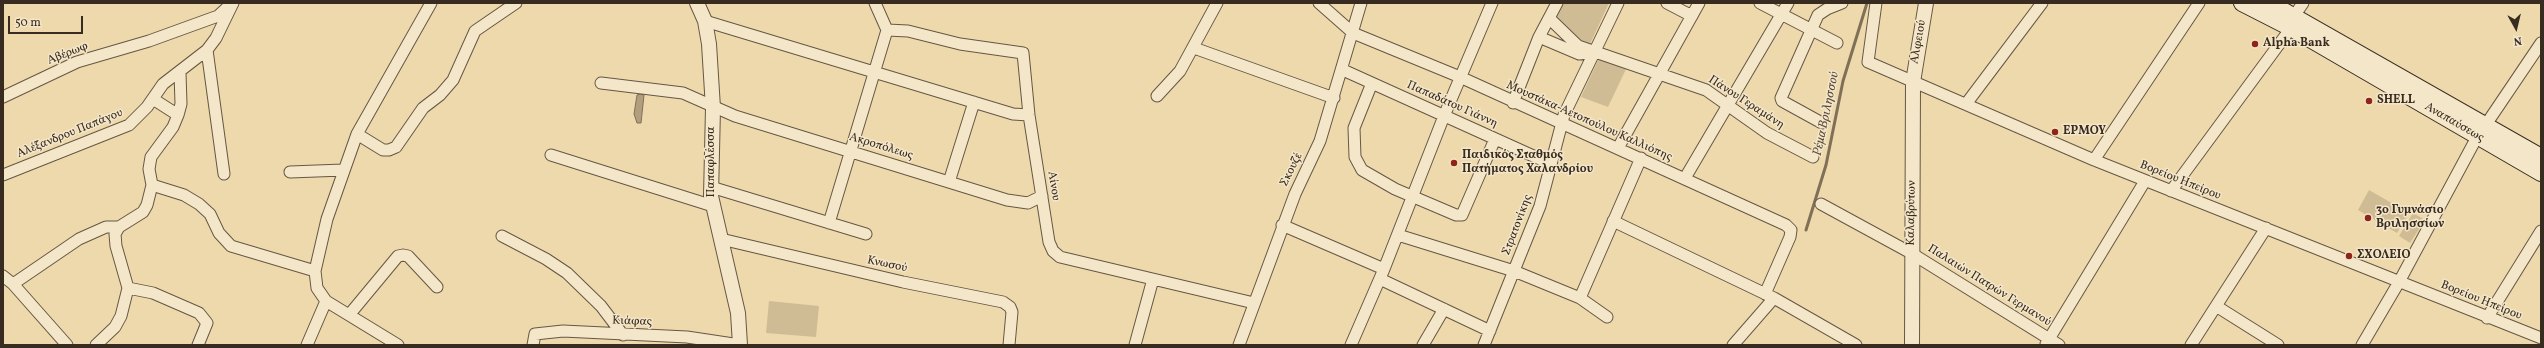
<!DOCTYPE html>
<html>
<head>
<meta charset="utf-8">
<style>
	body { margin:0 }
	#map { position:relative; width:2544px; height:348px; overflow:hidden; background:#eed9ac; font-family:Vollkorn,serif }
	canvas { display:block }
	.frame { position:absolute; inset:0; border:4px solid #382c21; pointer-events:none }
	.north { position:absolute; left:2496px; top:8px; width:40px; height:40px; -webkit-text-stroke:3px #f4e6c9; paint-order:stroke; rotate:172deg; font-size:11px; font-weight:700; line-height:16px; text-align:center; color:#382c21 }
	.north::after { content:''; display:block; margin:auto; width:14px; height:18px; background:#382c21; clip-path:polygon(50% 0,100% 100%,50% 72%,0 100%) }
	.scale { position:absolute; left:8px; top:16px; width:75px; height:18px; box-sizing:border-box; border:2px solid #382c21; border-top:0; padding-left:5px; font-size:12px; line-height:14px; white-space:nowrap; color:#382c21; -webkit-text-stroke:3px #f4e6c9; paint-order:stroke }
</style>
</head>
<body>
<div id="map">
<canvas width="2544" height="348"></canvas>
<div class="frame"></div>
<div class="north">N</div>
<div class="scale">50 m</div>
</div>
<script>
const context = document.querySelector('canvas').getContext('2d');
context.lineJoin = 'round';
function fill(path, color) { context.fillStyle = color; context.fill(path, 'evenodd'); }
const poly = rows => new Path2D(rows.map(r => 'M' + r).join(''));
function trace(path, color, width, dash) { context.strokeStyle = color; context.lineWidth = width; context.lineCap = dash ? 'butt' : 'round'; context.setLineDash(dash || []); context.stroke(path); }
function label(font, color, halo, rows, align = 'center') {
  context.font = font + ' Vollkorn,serif'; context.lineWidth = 3; context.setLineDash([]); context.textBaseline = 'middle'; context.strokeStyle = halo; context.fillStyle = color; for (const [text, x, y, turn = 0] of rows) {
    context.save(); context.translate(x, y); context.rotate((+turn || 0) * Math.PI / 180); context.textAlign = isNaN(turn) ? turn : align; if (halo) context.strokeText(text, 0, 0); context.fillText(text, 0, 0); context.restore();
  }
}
const green = poly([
	[1562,3,1609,3,1589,46,1573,38,1554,19],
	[1600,56,1627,67,1608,107,1581,97],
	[2369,190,2409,213,2397,233,2358,210],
	[2413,213,2425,220,2410,243,2399,236],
	[769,301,819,306,816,337,766,333]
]);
const water = poly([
	[640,94,644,95,641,123,637,123,634,114,637,95,640,94]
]);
const stream = poly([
	[1806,230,1826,165,1843,81,1867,3]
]);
const minor = poly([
	[875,3,887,30],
	[1319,3,1353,33,1460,77,1786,225,1791,230,1790,237,1765,294],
	[1667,3,1692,16],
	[1760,3,1837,43],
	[1876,3,1868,62,2094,160,2541,338],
	[2294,16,2303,3],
	[1549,18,1578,46,1706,90,1767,133,1813,157],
	[705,21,1013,114,1029,115],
	[887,30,908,31,960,44,1023,53,1029,115,1049,242,1053,251,1060,257,1254,303],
	[1539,37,1579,54,1595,52],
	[1194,48,1334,98],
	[207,50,224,174],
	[1343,70,1551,164],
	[601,83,683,93,735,116,1007,200,1028,203,1042,196],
	[1372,83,1354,128,1355,157,1362,170,1395,189,1456,215,1462,215,1495,139],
	[1157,96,1180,71,1217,3],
	[3,97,77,62,149,41,218,16,231,4],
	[153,99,178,115],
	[1513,103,1539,37,1557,3],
	[1966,104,2042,3],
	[1822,123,1782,101,1781,98,1818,15,1827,9,1842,3],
	[2485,126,2541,43],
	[357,134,383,150,389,150,396,147,423,108,440,95,453,80,475,31,516,3],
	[1618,148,1699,3],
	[551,155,713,206],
	[2094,160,2199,3],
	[290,172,343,170],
	[3,175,129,125,147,107,163,84,207,50,216,38,233,3],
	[1685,178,1788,3],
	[949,182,974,102],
	[152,185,184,195,199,204,210,214,219,233,231,246,315,271],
	[711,187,866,234],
	[2171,191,2291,28],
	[1821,204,1911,253,2059,345],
	[1613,221,1774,298,1856,345],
	[829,223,887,30],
	[1282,225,1384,269,1351,345],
	[1398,235,1514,271,1580,298,1607,317],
	[502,236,546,259,567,273,601,306,623,335],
	[721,239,903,282,1003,302,1010,307,1012,312,1009,345],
	[1384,269,1444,116,1492,3],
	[3,276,13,284,67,345],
	[1380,279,1490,331],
	[13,284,79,239,106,227,119,227],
	[128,288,153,293,199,313,207,323,198,345],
	[1580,298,1641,158],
	[2216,306,2278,345],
	[349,315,398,256,403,255,408,256,437,287],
	[2487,318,2541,231],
	[2046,344,2145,181],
	[96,345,115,327,121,316,128,288,116,246,115,234,119,227,143,212,147,205,152,185,149,169,151,157,173,127,178,115,181,104,180,73],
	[307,345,326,301],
	[398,345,326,301,317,288,315,271,327,219,357,134,431,3],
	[533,345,535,334,563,331,687,337,740,345],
	[1135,345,1153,279],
	[1239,345,1295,194,1320,141,1361,3],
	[1423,345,1444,309],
	[1484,345,1540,206,1564,115,1618,3],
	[1733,345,1774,298],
	[2191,345,2266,228],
	[2362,345,2399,282,2477,137]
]);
const tertiary = poly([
	[697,3,705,21,709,44,713,108,711,196,738,313,740,345],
	[1912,345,1913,82,1926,3]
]);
const secondary = poly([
	[2242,3,2291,28,2541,173],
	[2270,3,2541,157]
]);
const markers = [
	[2255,44,4,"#8f2418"],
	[2369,101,4,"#8f2418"],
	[2055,132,4,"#8f2418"],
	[1454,163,4,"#8f2418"],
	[2368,218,4,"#8f2418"],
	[2349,256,4,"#8f2418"]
];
const streetNames = [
	["Αλφειού",1919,42,-80],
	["Αβέρωφ",68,54,-22],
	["Πάνου Γεραμάνη",1746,103,33],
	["Παπαδάτου Γιάννη",1452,105,24],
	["Μουστάκα-Αετοπούλου Καλλιόπης",1589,122,24],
	["Αναπαύσεως",2454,123,30],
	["Αλέξανδρου Παπάγου",70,134,-22],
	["Ακροπόλεως",881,147,17],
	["Παπαφλέσσα",712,162,-90],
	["Σκουζέ",1292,170,-64],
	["Βορείου Ηπείρου",2180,181,22],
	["Αίνου",1053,186,81],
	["Καλαβρύτων",1912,213,-89],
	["Στρατονίκης",1518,225,-69],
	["Κνωσού",887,265,12],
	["Παλαιών Πατρών Γερμανού",1989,286,32],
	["Βορείου Ηπείρου",2481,301,22],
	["Κιάφας",632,322,2]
];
const poiNames = [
	["Alpha Bank",2263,44],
	["SHELL",2377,101],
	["ΕΡΜΟΥ",2063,132],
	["Παιδικός Σταθμός",1462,156],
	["Πατήματος Χαλανδρίου",1462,170],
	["3ο Γυμνάσιο",2376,211],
	["Βριλησσίων",2376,225],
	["ΣΧΟΛΕΙΟ",2357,256]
];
const waterNames = [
	["Ρέμα Βριλησσού",1827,114,-78]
];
fill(green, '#cfbc94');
fill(water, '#b09e7d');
trace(water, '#807058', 1);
trace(stream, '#807058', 3);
trace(minor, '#665744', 13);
trace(tertiary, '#665744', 16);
trace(secondary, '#382c21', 18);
trace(minor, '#f4e6c9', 11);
trace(tertiary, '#f4e6c9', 14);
trace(secondary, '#f4e6c9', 16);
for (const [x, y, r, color] of markers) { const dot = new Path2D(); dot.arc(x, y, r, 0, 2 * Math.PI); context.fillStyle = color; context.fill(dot); trace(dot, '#f4e6c9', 1.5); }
label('12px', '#382c21', '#f4e6c9', streetNames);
label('bold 12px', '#382c21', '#f4e6c9', poiNames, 'left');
label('italic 13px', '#5c4e3d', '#f4e6c9', waterNames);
</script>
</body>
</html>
